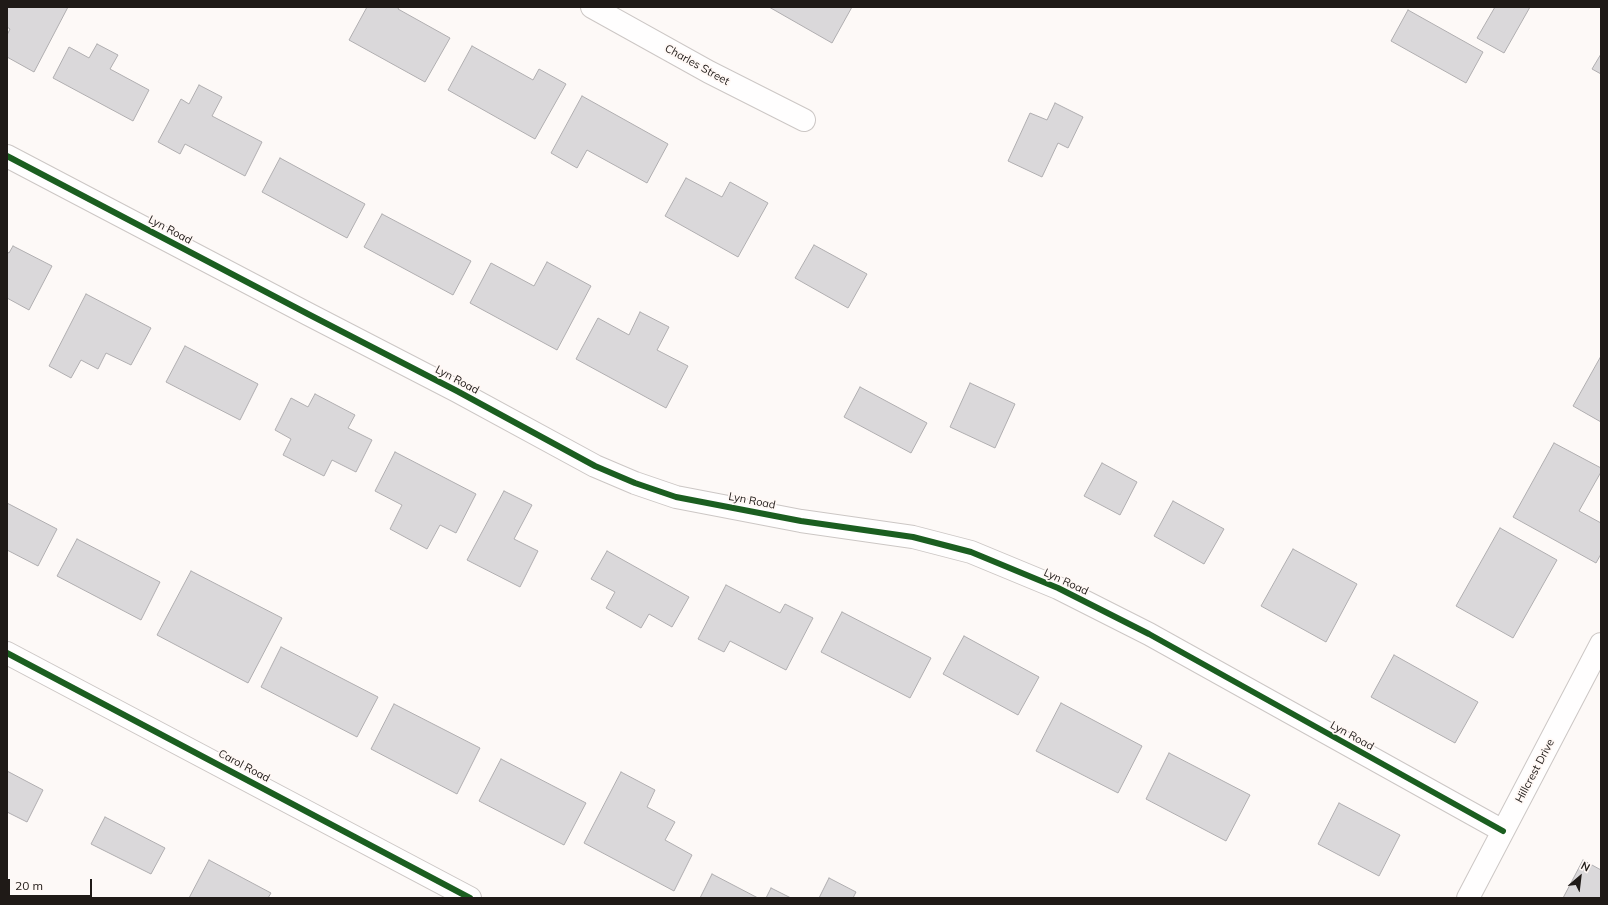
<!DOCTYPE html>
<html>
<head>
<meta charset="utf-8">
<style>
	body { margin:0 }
	#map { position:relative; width:1608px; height:905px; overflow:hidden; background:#fdf9f7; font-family:Mulish,sans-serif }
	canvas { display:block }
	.frame { position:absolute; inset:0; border:8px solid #1f1a17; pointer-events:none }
	.north { position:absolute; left:1560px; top:857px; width:40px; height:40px; -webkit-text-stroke:3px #fff8f5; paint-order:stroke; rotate:28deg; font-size:11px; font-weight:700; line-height:16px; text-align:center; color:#1f1a17 }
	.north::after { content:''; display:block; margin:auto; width:14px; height:18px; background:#1f1a17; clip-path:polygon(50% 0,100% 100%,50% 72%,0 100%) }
	.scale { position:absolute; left:8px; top:879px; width:84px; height:18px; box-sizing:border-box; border:2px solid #1f1a17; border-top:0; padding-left:5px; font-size:12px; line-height:14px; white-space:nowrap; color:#1f1a17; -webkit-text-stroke:3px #fff8f5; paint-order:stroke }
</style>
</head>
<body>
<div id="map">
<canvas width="1608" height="905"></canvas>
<div class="frame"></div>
<div class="north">N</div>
<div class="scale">20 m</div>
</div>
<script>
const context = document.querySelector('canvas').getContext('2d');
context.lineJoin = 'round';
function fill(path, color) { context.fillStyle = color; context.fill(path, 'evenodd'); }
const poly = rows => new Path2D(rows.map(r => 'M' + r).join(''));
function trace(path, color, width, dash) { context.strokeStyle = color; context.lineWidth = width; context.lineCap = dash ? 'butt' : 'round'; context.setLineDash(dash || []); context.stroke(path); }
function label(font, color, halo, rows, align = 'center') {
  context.font = font + ' Mulish,sans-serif'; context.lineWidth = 3.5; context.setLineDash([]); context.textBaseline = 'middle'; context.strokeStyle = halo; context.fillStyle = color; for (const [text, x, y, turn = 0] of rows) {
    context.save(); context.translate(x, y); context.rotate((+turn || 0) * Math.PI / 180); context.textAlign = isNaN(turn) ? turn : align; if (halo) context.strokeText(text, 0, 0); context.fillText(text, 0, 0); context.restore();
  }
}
const building = poly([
	[7,7,68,7,34,72,7,57,7,35,10,29,7,27,7,7],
	[367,7,399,7,398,9,450,38,425,82,349,40,367,7],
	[769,7,852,7,832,43,769,7],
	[1495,7,1530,7,1504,53,1477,38,1495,7],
	[1408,10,1483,52,1466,83,1391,41,1408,10],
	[97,44,118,55,110,69,149,90,133,121,53,78,69,47,89,58,97,44],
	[472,46,533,80,539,69,566,84,535,139,448,90,472,46],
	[1601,54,1601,74,1592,69,1601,54],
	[199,85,222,97,212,116,262,142,245,176,185,144,180,154,158,142,181,99,189,104,199,85],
	[582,96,668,144,647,183,587,150,577,168,551,153,582,96],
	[1055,103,1083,117,1068,148,1058,143,1042,177,1008,161,1030,113,1047,120,1055,103],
	[280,158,365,204,347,238,262,192,280,158],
	[686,178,722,197,730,182,768,203,738,257,665,216,686,178],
	[382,214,471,261,453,295,364,247,382,214],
	[814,245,867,274,848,308,795,278,814,245],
	[13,246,52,266,29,310,7,298,7,252,9,253,13,246],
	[547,262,591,286,557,350,470,303,491,263,534,286,547,262],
	[86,294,151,328,131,365,106,353,98,369,81,360,71,378,49,366,86,294],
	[640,312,669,327,657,350,688,366,666,408,576,359,598,318,629,335,640,312],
	[185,346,258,384,240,420,166,382,185,346],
	[1601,356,1601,422,1573,406,1601,356],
	[970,383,1015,404,995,448,950,427,970,383],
	[860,387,927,423,911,453,844,417,860,387],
	[315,394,355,415,348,428,372,440,356,472,332,460,324,476,283,455,291,439,275,430,291,398,308,407,315,394],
	[1554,443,1601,468,1601,472,1579,511,1601,523,1601,554,1596,563,1513,517,1554,443],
	[395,452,476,494,456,533,440,525,427,549,390,529,402,505,375,491,395,452],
	[1102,463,1137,482,1120,515,1084,496,1102,463],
	[504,491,532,505,514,539,538,551,520,587,467,560,504,491],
	[1173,501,1224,529,1204,564,1154,536,1173,501],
	[7,503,57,529,38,566,7,550,7,503],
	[1500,528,1557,560,1513,638,1456,606,1500,528],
	[77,539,160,582,141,620,57,576,77,539],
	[1293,549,1357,584,1326,642,1261,606,1293,549],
	[607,551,689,597,672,627,649,614,641,628,606,608,615,592,591,579,607,551],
	[191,571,282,618,248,683,157,635,191,571],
	[726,585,780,613,785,604,813,618,786,670,730,641,724,652,698,639,726,585],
	[842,612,931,658,910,698,821,652,842,612],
	[964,636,1039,677,1018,715,943,674,964,636],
	[281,647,378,697,357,737,261,687,281,647],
	[1394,655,1478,702,1455,743,1371,697,1394,655],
	[1061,703,1142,746,1118,793,1036,751,1061,703],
	[394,704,480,748,457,794,371,749,394,704],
	[1169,753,1250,795,1226,841,1146,799,1169,753],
	[501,759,586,803,564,845,479,801,501,759],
	[7,771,43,790,27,822,7,812,7,771],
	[621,772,655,790,647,807,675,822,665,840,692,855,674,891,584,843,621,772],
	[1339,803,1400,835,1379,876,1318,844,1339,803],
	[105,817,165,848,151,874,91,844,105,817],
	[209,860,271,893,268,898,189,898,209,860],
	[1583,860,1601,870,1601,898,1563,898,1583,860],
	[712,874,758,898,700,898,712,874],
	[829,878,856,892,853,898,819,898,829,878],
	[771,888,791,898,766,898,771,888]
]);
const street = poly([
	[592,7,709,72,804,120],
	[7,156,308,314,457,391,595,466,635,483,676,497,801,521,913,537,971,552,1058,588,1149,634,1503,831],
	[7,653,470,898],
	[1468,898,1601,644]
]);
const cycleway = poly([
	[7,156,308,314,457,391,595,466,635,483,676,497,801,521,913,537,971,552,1058,588,1149,634,1503,831],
	[7,653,470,898]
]);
const streetNames = [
	["Charles Street",697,65,29],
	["Lyn Road",170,230,28],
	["Lyn Road",457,380,28],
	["Lyn Road",752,501,11],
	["Lyn Road",1066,582,25],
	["Lyn Road",1352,736,29],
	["Carol Road",244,766,28],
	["Hillcrest Drive",1535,771,-62]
];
fill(building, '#dad8da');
trace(building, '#b0aeb0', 1);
trace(street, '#ccc7c5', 24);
trace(street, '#fffefe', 22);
trace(cycleway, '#1b5e20', 6);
label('11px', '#1f1a17', '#fff8f5', streetNames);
</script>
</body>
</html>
